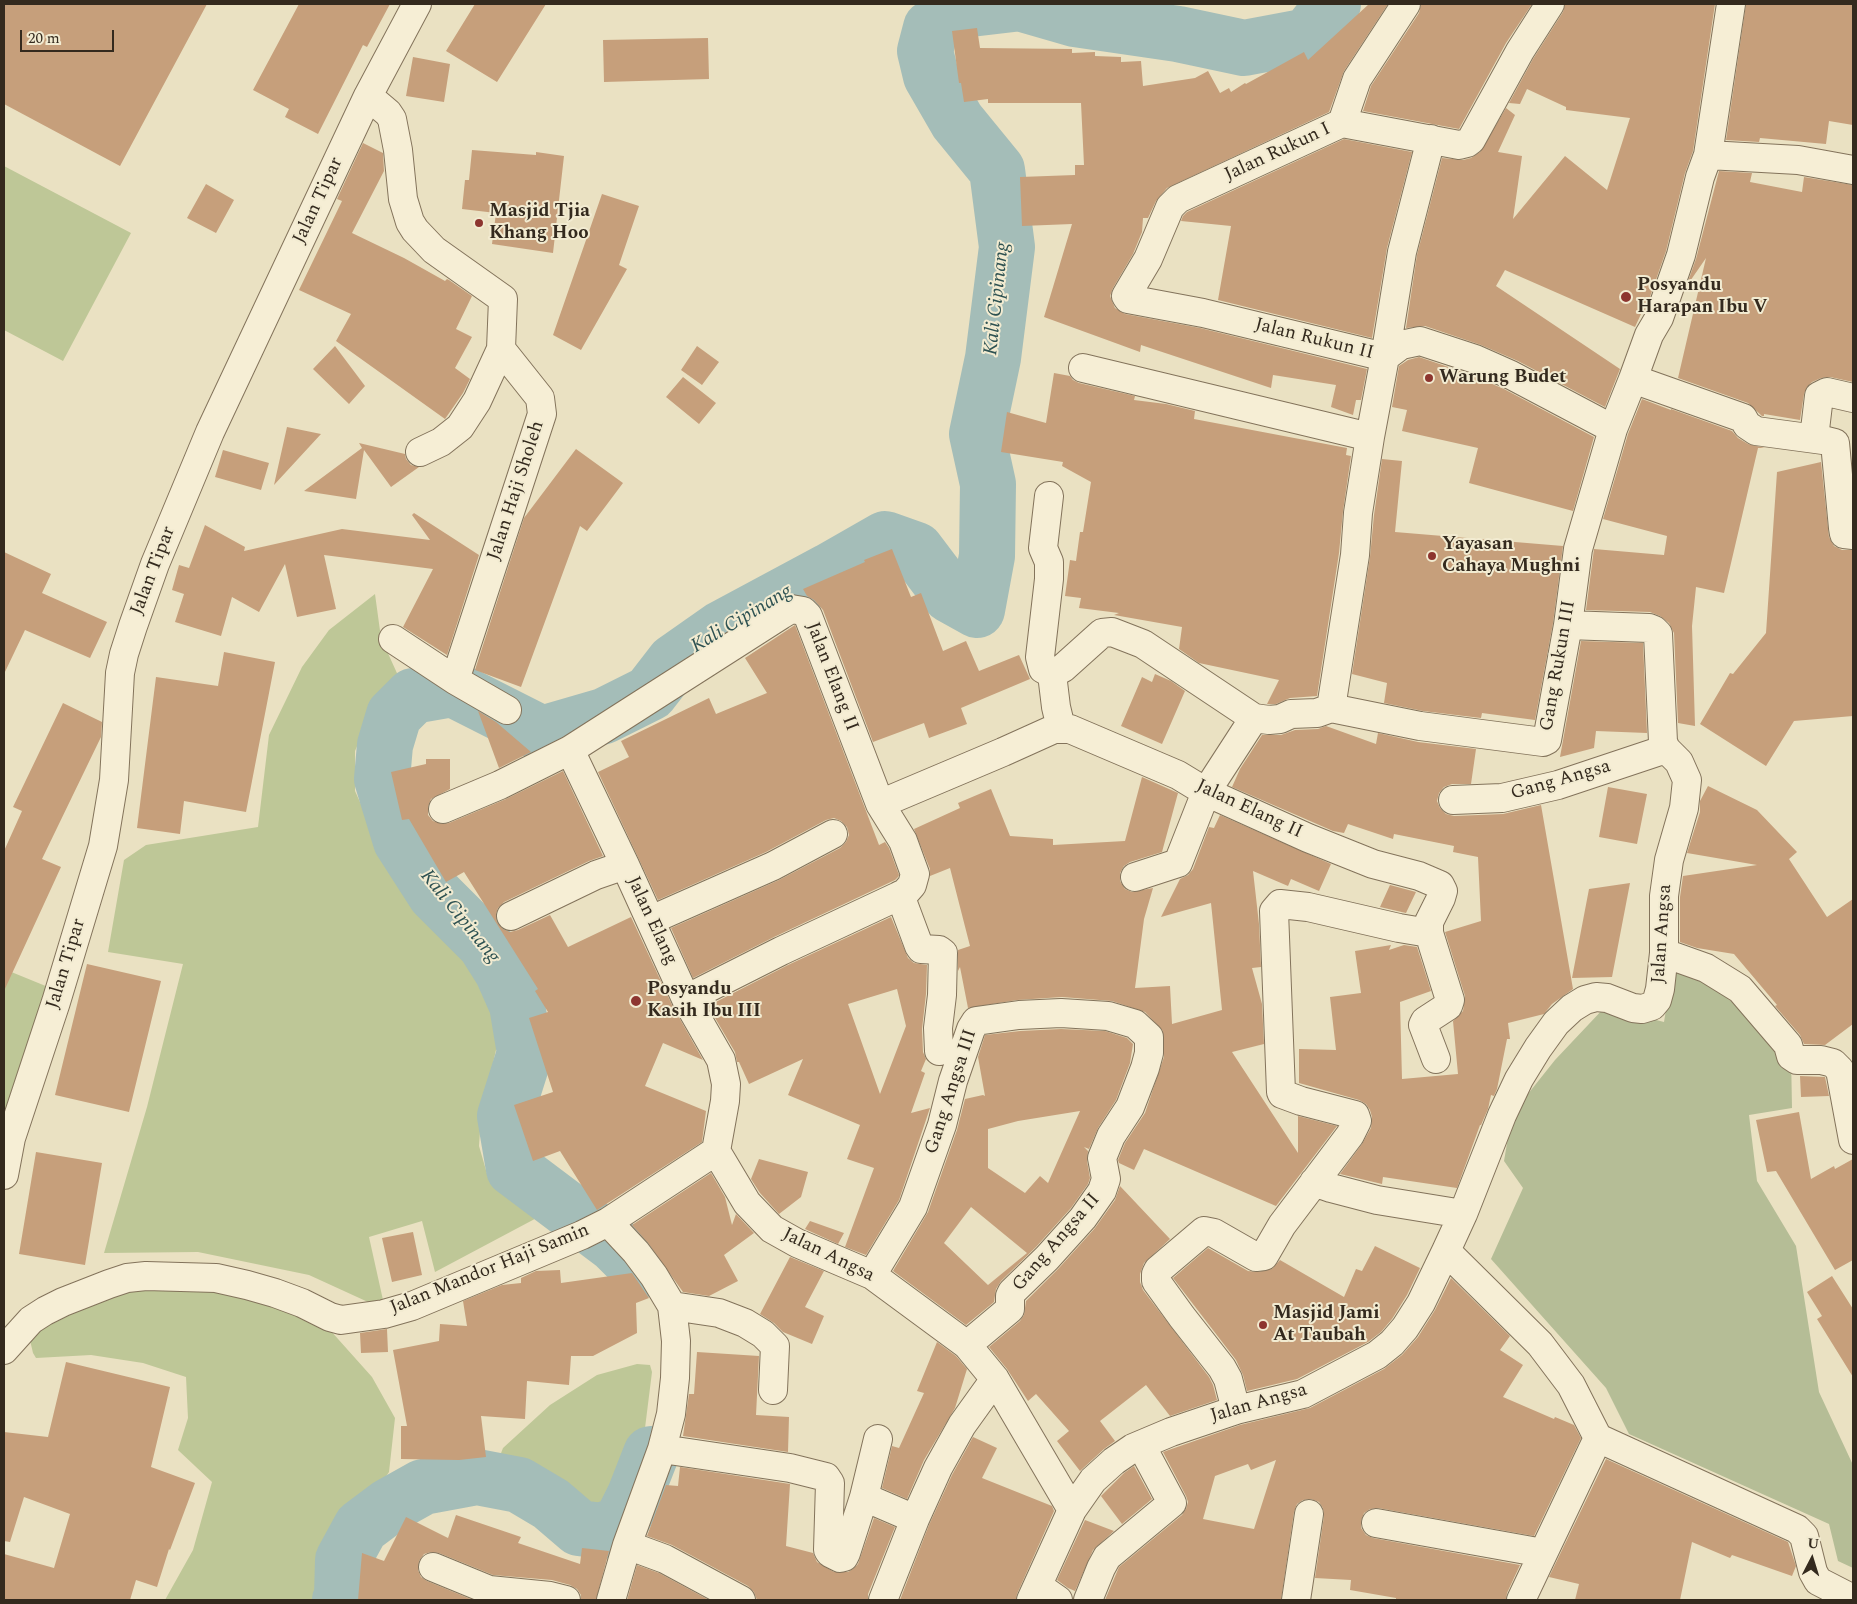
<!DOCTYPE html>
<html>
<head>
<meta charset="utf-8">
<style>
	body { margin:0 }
	#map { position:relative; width:1857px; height:1604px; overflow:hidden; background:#eae1c2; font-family:Spectral,serif }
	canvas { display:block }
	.frame { position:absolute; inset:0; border:5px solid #342a1e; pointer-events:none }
	.north { position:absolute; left:1787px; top:1534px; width:50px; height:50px; -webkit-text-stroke:4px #f2ebd1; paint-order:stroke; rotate:5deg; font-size:14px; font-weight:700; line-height:20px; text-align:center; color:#342a1e }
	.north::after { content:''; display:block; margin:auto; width:18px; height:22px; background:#342a1e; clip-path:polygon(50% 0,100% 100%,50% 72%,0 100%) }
	.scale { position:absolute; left:20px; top:30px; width:94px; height:22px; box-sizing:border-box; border:2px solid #342a1e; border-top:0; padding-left:6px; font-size:15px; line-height:18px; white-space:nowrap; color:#342a1e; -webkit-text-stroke:4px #f2ebd1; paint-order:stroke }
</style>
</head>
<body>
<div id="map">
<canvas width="1857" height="1604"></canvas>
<div class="frame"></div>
<div class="north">U</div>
<div class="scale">20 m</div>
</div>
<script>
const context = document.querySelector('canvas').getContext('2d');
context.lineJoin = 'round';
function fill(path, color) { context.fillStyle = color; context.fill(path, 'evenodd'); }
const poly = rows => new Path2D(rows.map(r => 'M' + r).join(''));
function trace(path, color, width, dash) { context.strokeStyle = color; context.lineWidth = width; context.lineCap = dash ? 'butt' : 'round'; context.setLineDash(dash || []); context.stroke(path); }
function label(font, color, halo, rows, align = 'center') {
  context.font = font + ' Spectral,serif'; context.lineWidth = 4; context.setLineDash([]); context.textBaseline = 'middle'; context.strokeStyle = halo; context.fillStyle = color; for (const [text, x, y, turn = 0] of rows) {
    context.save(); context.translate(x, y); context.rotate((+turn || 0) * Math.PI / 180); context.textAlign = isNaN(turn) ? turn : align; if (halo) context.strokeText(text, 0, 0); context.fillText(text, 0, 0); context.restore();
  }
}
const green = poly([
	[4,166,131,233,63,361,4,330],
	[375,594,381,638,401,682,376,703,355,751,355,791,383,853,451,939,469,955,485,992,499,1018,498,1041,481,1117,479,1146,488,1177,546,1213,435,1272,422,1221,369,1237,383,1300,368,1302,309,1275,198,1252,104,1253,147,1107,183,964,108,952,124,860,146,845,258,827,269,735,302,667,329,630],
	[4,969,53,989,4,1121],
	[213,1284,307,1310,330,1330,372,1377,395,1418,389,1472,385,1478,351,1502,316,1562,321,1600,165,1600,193,1550,212,1482,178,1450,188,1418,186,1377,143,1363,91,1355,36,1358,33,1353,29,1336,44,1317,125,1289],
	[637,1364,650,1365,652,1372,643,1444,636,1478,623,1505,601,1516,581,1512,518,1473,496,1466,503,1448,550,1405,597,1375]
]);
const cemetery = poly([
	[1674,960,1724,995,1791,1055,1792,1108,1749,1115,1757,1181,1796,1246,1819,1392,1853,1465,1853,1568,1838,1561,1829,1524,1629,1434,1606,1388,1491,1259,1523,1188,1504,1161,1512,1114,1555,1060,1605,1007,1664,1022]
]);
const river = poly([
	[1023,4,1075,19,1178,34,1244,48,1308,36,1333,4],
	[638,1271,633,1263,615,1245,514,1169,505,1116,525,1053,517,1005,502,971,485,944,435,894,401,841,382,779,385,745,394,715,413,696,453,689,542,734,604,716,650,693,674,662,721,629,829,571,885,539,916,550,950,595,977,610,987,556,988,484,977,434,993,358,1007,247,997,170,957,121,931,76,925,51,931,28,962,10,1013,4],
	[340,1600,342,1596,343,1560,361,1527,389,1506,423,1487,477,1477,519,1485,551,1504,579,1528,602,1531,621,1523,635,1495,651,1454]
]);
const building = poly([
	[4,4,207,4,120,166,4,104],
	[299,4,390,4,367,47,363,45,318,134,285,117,289,109,253,90],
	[475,4,546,4,497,82,446,51],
	[1369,4,1388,4,1344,71,1329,112,1167,188,1156,201,1148,218,1143,218,1142,232,1133,254,1113,288,1110,296,1115,308,1125,314,1200,328,1367,369,1361,400,1356,400,1353,415,1331,407,1336,385,1273,375,1271,388,1141,345,1140,352,1044,317,1072,224,1022,226,1020,177,1075,175,1075,165,1084,165,1081,103,988,103,988,99,964,102,961,83,959,83,952,31,977,28,980,48,1072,49,1072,53,1095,52,1095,56,1121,57,1121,62,1141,61,1143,86,1195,78,1208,71,1220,93,1229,88,1231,92,1245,83,1246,84,1304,52,1308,60],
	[1421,4,1532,4,1506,43,1459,129,1363,111,1371,86,1419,13],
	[1565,4,1715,4,1693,151,1685,173,1666,251,1645,311,1641,314,1635,327,1505,270,1496,286,1620,369,1605,407,1518,361,1481,345,1425,326,1406,328,1417,255,1442,158,1463,160,1471,158,1480,152,1506,108,1515,115,1498,152,1522,156,1513,219,1565,156,1607,190,1630,118,1566,110,1566,107,1527,89,1520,104,1509,103,1533,59,1563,12],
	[1746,4,1853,4,1853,125,1829,121,1826,144,1760,138,1759,142,1726,140],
	[708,38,709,79,604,82,603,40],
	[413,57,450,64,444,102,406,96],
	[1344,139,1412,152,1387,248,1372,338,1218,300,1231,226,1181,221,1183,216,1187,212],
	[363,143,383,153,384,171,352,233,404,258,445,281,447,279,449,280,472,296,456,329,472,337,455,368,470,379,463,393,445,419,336,341,351,314,299,290,342,201,337,199],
	[472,150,536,155,536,152,564,156,553,253,492,244,496,213,462,209,465,180,469,180],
	[1719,171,1752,173,1750,182,1802,192,1804,177,1853,185,1853,382,1830,377,1821,378,1812,382,1807,387,1804,394,1800,420,1764,414,1764,416,1762,416,1748,403,1678,378,1706,258,1686,287,1696,259],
	[206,184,234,200,216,233,187,218],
	[602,194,639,206,619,265,627,269,581,350,553,335],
	[335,346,365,386,349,404,313,369],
	[697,346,719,362,702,385,681,370],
	[1419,357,1469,374,1504,389,1594,437,1573,511,1469,483,1478,448,1402,431,1407,410,1392,407,1399,366,1408,360],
	[1054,373,1070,376,1073,380,1079,383,1135,396,1134,400,1166,404,1195,411,1194,419,1347,448,1346,455,1351,456,1343,511,1339,553,1317,696,1290,698,1276,704,1267,704,1279,680,1199,663,1179,649,1182,627,1114,615,1119,613,1079,608,1081,598,1065,596,1070,560,1076,561,1080,532,1083,532,1091,482,1062,466,1063,462,1001,452,1007,412,1046,423],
	[683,377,716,403,699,424,666,397],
	[1642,399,1671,410,1671,409,1732,431,1738,438,1748,444,1765,448,1758,448,1724,593,1696,587,1692,626,1695,726,1678,723,1674,633,1669,623,1660,616,1650,612,1586,610,1594,549,1664,555,1667,536,1603,519,1628,434],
	[287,427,321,434,274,485],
	[359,443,405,454,406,459,411,465,419,467,391,487,364,450,356,499,304,491,362,448],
	[576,449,623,483,587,531,580,526,521,687,475,670,524,518],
	[223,450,269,463,261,490,215,477],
	[1382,459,1402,461,1395,532,1563,546,1553,623,1535,720,1482,713,1481,718,1423,711,1384,703,1387,683,1352,674,1370,557,1374,515],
	[1821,462,1829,537,1834,546,1842,550,1853,550,1853,716,1794,721,1766,766,1700,724,1730,673,1733,674,1766,633,1777,472],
	[414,513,479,555,447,655,403,627,433,569,324,555,336,609,297,617,285,564,259,612,232,597,221,636,175,622,184,594,172,590,179,565,189,568,205,525,245,547,244,551,342,529,430,540,412,515],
	[892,549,911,597,921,593,943,651,966,641,979,671,1019,655,1030,679,961,708,967,724,929,738,924,723,873,742,823,610,814,600,807,596,803,589,865,562,864,560],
	[4,552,51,574,42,593,107,622,90,658,25,630,4,674],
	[795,625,879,845,885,842,889,848,899,875,898,877,895,880,774,937,693,978,671,928,779,880,840,848,846,842,849,835,847,827,841,821,834,818,826,820,766,852,658,900,598,772,629,757,621,741,709,698,716,714,767,693,745,658],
	[1581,641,1643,643,1647,733,1596,731,1594,748,1560,757],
	[224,652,275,662,246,812,184,801,180,834,137,828,156,677,218,686],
	[1155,674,1171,681,1185,691,1162,744,1121,726,1142,677,1152,682],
	[63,703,102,722,101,737,42,859,61,867,4,991,4,851,22,811,13,807],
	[478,711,496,722,531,752,499,768],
	[1326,726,1376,744,1378,733,1418,742,1476,749,1471,784,1452,784,1444,787,1439,793,1437,801,1440,808,1446,814,1454,816,1503,814,1541,805,1573,989,1552,1004,1544,1014,1508,1023,1510,1039,1507,1039,1497,1089,1494,1096,1491,1095,1488,1109,1481,1125,1480,1125,1457,1188,1383,1177,1382,1184,1340,1174,1362,1144,1371,1128,1372,1117,1370,1110,1366,1104,1359,1100,1299,1083,1299,1049,1336,1050,1330,997,1361,993,1355,951,1391,945,1389,950,1404,945,1417,947,1431,991,1400,1002,1402,1079,1458,1074,1453,1021,1463,1011,1465,996,1445,932,1481,921,1478,857,1453,852,1454,846,1394,834,1393,839,1348,824,1344,833,1333,831,1232,787,1240,769,1262,735,1281,735,1295,730,1318,729],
	[426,759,450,759,450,789,431,799,428,807,428,815,433,821,442,824,449,823,506,799,563,771,603,856,589,861,504,902,498,908,496,914,497,922,503,929,510,932,518,930,550,915,568,947,631,917,672,1005,703,1060,663,1043,645,1086,706,1111,702,1142,597,1210,560,1151,533,1161,514,1105,553,1092,529,1018,548,1012,535,991,538,989,464,872,446,882,409,819,402,820,391,772,426,764],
	[1142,777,1178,793,1162,852,1130,862,1124,866,1120,873,1120,881,1125,889,1132,892,1153,888,1144,919,1135,988,1170,986,1172,1024,1222,1010,1211,903,1161,917,1180,879,1188,875,1193,869,1209,827,1214,828,1220,815,1331,864,1319,891,1291,879,1288,886,1253,871,1259,924,1261,967,1252,968,1262,1004,1264,1044,1232,1052,1298,1153,1298,1116,1337,1126,1276,1206,1144,1149,1134,1170,1119,1163,1118,1160,1125,1143,1145,1113,1164,1057,1163,1031,1145,1012,1112,1001,1062,997,1017,1000,968,1008,960,967,958,971,958,950,970,946,950,868,930,876,930,869,914,829,960,808,958,803,991,789,1010,836,1053,839,1053,845,1125,841],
	[1708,786,1757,810,1797,852,1789,859,1827,917,1853,899,1853,1024,1825,1045,1804,1044,1800,1035,1775,1006,1777,1005,1734,954,1697,948,1680,942,1680,897,1683,876,1757,865,1687,853,1700,812,1700,801],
	[1608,787,1647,794,1637,844,1599,837],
	[1630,883,1612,977,1572,978,1589,889],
	[1390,885,1416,892,1406,913,1380,907],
	[891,917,908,958,914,963,927,965,926,994,922,1029,923,1052,926,1059,921,1071,925,1073,911,1113,930,1108,899,1200,866,1255,845,1247,874,1168,847,1159,860,1125,788,1095,803,1059,749,1084,739,1062,737,1062,735,1052,708,1006,788,965],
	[897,989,906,1026,880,1094,848,1004],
	[87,964,161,981,129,1112,55,1095],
	[1061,1029,1105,1031,1127,1038,1133,1044,1130,1063,1116,1100,1098,1128,1089,1149,1084,1147,1088,1151,1087,1161,1090,1178,1088,1184,1071,1208,1036,1247,1001,1281,996,1289,994,1302,966,1325,893,1271,928,1212,957,1130,965,1099,983,1095,985,1096,978,1057,985,1035,1020,1031],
	[1080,1111,1048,1183,1040,1176,1025,1193,988,1168,988,1129,1018,1121],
	[971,1207,1027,1253,988,1285,944,1243],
	[1800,1076,1825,1077,1829,1096,1801,1097],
	[1799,1112,1811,1179,1834,1166,1835,1169,1853,1159,1853,1260,1835,1270,1776,1171,1767,1172,1756,1120],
	[36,1152,102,1163,85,1265,19,1254],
	[759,1159,808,1172,801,1197,779,1214,760,1193,751,1179],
	[711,1173,725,1197,732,1225,736,1214,754,1233,724,1255,738,1281,709,1296,683,1292,648,1243,632,1225],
	[1120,1186,1170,1239,1144,1263,1140,1274,1140,1282,1143,1290,1209,1377,1213,1385,1217,1400,1170,1416,1146,1385,1100,1421,1115,1441,1104,1449,1080,1471,1057,1441,1069,1431,1036,1394,1028,1401,1007,1369,989,1347,1020,1321,1024,1315,1026,1301,1059,1268,1095,1228,1115,1200],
	[810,1221,844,1233,838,1244,805,1229],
	[413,1232,422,1275,392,1282,382,1238],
	[1375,1246,1420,1268,1407,1295,1392,1319,1381,1332,1368,1342,1297,1379,1247,1391,1243,1375,1236,1360,1173,1278,1208,1248,1248,1271,1257,1272,1272,1269,1280,1260,1344,1297,1356,1269,1362,1271],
	[790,1257,824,1271,805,1307,824,1316,812,1344,783,1332,774,1323,760,1314],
	[560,1270,561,1283,632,1273,649,1298,636,1303,637,1333,593,1356,571,1356,569,1385,527,1381,525,1419,481,1416,486,1457,459,1460,401,1459,401,1426,407,1426,393,1350,439,1341,440,1324,467,1326,463,1301,502,1285,521,1283,521,1278,536,1271],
	[1832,1276,1853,1309,1853,1377,1817,1319,1822,1316,1807,1292],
	[1451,1278,1510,1336,1500,1350,1523,1365,1503,1397,1554,1419,1555,1417,1574,1425,1581,1438,1534,1536,1378,1508,1370,1509,1364,1513,1361,1521,1361,1528,1366,1535,1373,1538,1520,1565,1507,1593,1506,1600,1396,1600,1396,1598,1350,1590,1351,1580,1315,1578,1324,1516,1323,1508,1319,1502,1311,1499,1303,1500,1297,1504,1294,1512,1281,1600,1105,1600,1119,1567,1182,1515,1186,1509,1188,1502,1186,1496,1163,1452,1240,1425,1310,1408,1384,1369,1402,1355,1418,1337,1435,1310],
	[1276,1460,1254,1529,1203,1519,1215,1476,1248,1464,1251,1470],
	[387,1329,388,1352,361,1353,360,1333],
	[937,1342,956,1356,967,1369,955,1408,924,1460,907,1499,882,1488,892,1446,899,1448,924,1393,917,1391],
	[697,1352,759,1356,756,1415,789,1417,788,1452,683,1436,689,1394,694,1394],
	[66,1362,170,1387,151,1467,195,1483,170,1550,169,1549,157,1587,136,1580,130,1600,4,1600,4,1554,54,1568,70,1514,24,1497,10,1542,4,1541,4,1432,48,1437],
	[973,1437,997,1448,982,1478,1052,1506,1054,1511,1017,1594,1016,1600,900,1600,929,1525,952,1475],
	[1606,1459,1788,1542,1796,1566,1792,1576,1732,1555,1730,1558,1692,1542,1680,1600,1575,1600,1579,1584,1549,1577],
	[1134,1466,1152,1499,1122,1524,1101,1496,1124,1473],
	[680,1467,790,1484,786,1546,813,1553,817,1562,834,1572,848,1572,853,1569,858,1564,874,1518,895,1527,868,1594,868,1600,757,1600,754,1592,748,1586,672,1545,647,1536,666,1485,678,1486],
	[456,1515,521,1537,518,1543,580,1564,582,1548,609,1551,596,1600,581,1600,581,1595,577,1589,570,1585,552,1580,493,1575,439,1553,431,1552,424,1554,419,1561,418,1570,421,1577,427,1581,473,1600,358,1600,362,1553,384,1561,406,1517,448,1538],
	[1085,1520,1114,1531,1093,1550,1075,1591,1068,1588,1057,1580],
	[637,1565,659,1573,709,1600,627,1600]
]);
const street = poly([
	[1550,4,1520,51,1471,140,1467,143,1459,145,1342,123,1178,199,1170,207,1148,259,1126,296,1128,299,1203,313,1385,357,1401,345,1420,341,1475,359,1511,375,1613,429],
	[368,96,388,113,392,119,398,150,403,199,410,222,415,230,434,250,503,299,501,349,540,398,542,414,455,680],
	[1342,123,1357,79,1406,4],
	[1708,155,1731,4],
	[1083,368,1370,437],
	[1633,379,1649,335,1659,318,1681,255,1700,177,1708,155,1798,160,1853,170],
	[1814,438,1819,396,1827,392,1853,398],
	[420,452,441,442,460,427,477,401,501,349],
	[1049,496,1043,548,1049,562,1049,579,1040,657,1043,669,1052,674,1063,668,1102,633,1112,632,1143,644,1254,718],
	[393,639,455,680,507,710],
	[1052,674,1056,707,1061,728],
	[1331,708,1355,555,1358,513,1370,437,1385,357,1402,252,1431,139],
	[570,750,625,865,686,999,721,1060,726,1084,725,1101,716,1151],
	[1453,800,1502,798,1558,785,1666,749],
	[880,804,1003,752,1054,729,1070,729,1178,775,1206,792,1308,838,1373,864,1419,876,1440,885,1443,891,1441,898,1429,922,1429,933,1450,1000,1448,1006,1425,1021,1423,1025,1436,1059],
	[443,809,500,785,570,750,781,615,791,609,803,611,808,616,880,804,903,841,915,874,912,885,905,893,781,951,686,999],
	[1135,877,1178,863,1206,792,1254,718,1269,720,1280,719,1291,714,1317,713,1331,708,1420,726,1543,742,1547,740,1568,625,1578,549,1613,429,1633,379,1743,418,1747,425,1756,431,1823,440,1835,443,1843,528,1844,534,1853,535],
	[900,895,919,946,921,949,939,950,943,953,942,995,938,1028,939,1051],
	[511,916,596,875,625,865],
	[651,920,773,866,833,834],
	[1664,953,1706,968,1740,989,1788,1045,1791,1056,1797,1060,1821,1060,1833,1063,1840,1070,1853,1140],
	[716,1151,747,1203,772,1229,797,1243,872,1275,967,1345,995,1379,1072,1510],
	[4,1175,11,1138,56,1002,103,846,114,780,120,673,124,654,133,626,155,564,210,432,368,96,417,4],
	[1314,1182,1331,1188,1377,1200,1463,1214],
	[608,1222,636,1252,654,1276,672,1306,676,1341,675,1378,671,1414,662,1449,627,1545,611,1600],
	[1446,1251,1540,1344,1571,1385,1598,1438,1521,1600],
	[872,1275,913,1207,942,1125,953,1081,971,1029,976,1021,1019,1015,1061,1013,1108,1016,1135,1024,1149,1037,1149,1053,1145,1068,1130,1107,1111,1136,1102,1158,1106,1179,1102,1191,1083,1218,1047,1258,1012,1292,1010,1296,1010,1309,967,1345],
	[672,1306,719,1313,745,1323,763,1334,775,1346,773,1390],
	[4,1350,31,1320,45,1311,63,1302,109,1284,127,1278,146,1276,216,1278,247,1285,275,1293,302,1303,330,1317,341,1320,384,1314,412,1306,582,1235,608,1222,716,1151],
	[1236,1410,1228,1379,1222,1368,1182,1317,1156,1281,1156,1274,1158,1270,1204,1231,1214,1233,1256,1257,1264,1256,1282,1225,1350,1135,1357,1121,1355,1115,1301,1101,1282,1094,1281,1092,1274,911,1280,904,1308,907,1399,928,1429,933],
	[1598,1438,1797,1529,1804,1536,1813,1572,1818,1581,1853,1599],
	[662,1449,790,1468,826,1477,830,1483,828,1550,830,1553,840,1558,844,1557,846,1553,864,1497,915,1519],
	[864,1497,878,1439],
	[1376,1523,1543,1553],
	[627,1545,665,1559,741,1600],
	[433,1567,489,1590,550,1596,566,1600],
	[1038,1586,1058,1600],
	[883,1600,915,1519,938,1468,962,1425,995,1379],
	[1031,1600,1072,1510,1093,1480,1114,1461,1133,1448,1171,1432,1236,1410,1303,1394,1377,1355,1392,1343,1405,1328,1421,1303,1446,1251,1463,1214,1502,1115,1519,1079,1538,1048,1556,1023,1572,1008,1585,1000,1596,997,1607,998,1633,1008,1642,1009,1652,1006,1657,1000,1660,989,1664,953,1664,896,1669,860,1684,808,1687,780,1679,762,1666,749,1663,742,1658,634,1654,630,1649,628,1568,625],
	[1088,1600,1101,1568,1107,1557,1172,1503,1141,1445],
	[1296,1600,1309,1514]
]);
const markers = [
	[479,223,5,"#8d352f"],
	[1626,297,6,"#8d352f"],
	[1429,378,5,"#8d352f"],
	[1432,556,5,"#8d352f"],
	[636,1001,6,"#8d352f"],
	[1263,1325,5,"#8d352f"]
];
const streetNames = [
	["Jalan Rukun I",1278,153,-25],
	["Jalan Tipar",319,201,-65],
	["Jalan Rukun II",1314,340,14],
	["Jalan Haji Sholeh",517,491,-72],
	["Jalan Tipar",154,571,-69],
	["Gang Rukun III",1559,666,-80],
	["Jalan Elang II",831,677,69],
	["Gang Angsa",1561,781,-16],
	["Jalan Elang II",1249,810,25],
	["Jalan Elang",651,921,65],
	["Jalan Angsa",1663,934,-86],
	["Jalan Tipar",67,964,-73],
	["Gang Angsa III",952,1092,-72],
	["Gang Angsa II",1057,1243,-49],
	["Jalan Angsa",828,1256,26],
	["Jalan Mandor Haji Samin",490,1270,-22],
	["Jalan Angsa",1259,1404,-16]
];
const poiNames = [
	["Masjid Tjia",489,212],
	["Khang Hoo",489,234],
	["Posyandu",1637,286],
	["Harapan Ibu V",1637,308],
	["Warung Budet",1439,378],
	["Yayasan",1442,545],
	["Cahaya Mughni",1442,567],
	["Posyandu",647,990],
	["Kasih Ibu III",647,1012],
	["Masjid Jami",1273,1314],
	["At Taubah",1273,1336]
];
const waterNames = [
	["Kali Cipinang",998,299,-84],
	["Kali Cipinang",742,620,-31],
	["Kali Cipinang",459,917,51]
];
fill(green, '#bec797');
fill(cemetery, '#b5bd96');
trace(river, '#a4bdb8', 56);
fill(building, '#c69f7b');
trace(street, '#83735b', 30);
trace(street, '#f6eed5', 28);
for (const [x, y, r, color] of markers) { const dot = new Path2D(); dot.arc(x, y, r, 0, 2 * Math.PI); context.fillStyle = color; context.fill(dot); trace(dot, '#f2ebd1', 2); }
label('19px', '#342a1e', '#f2ebd1', streetNames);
label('bold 19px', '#342a1e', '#f2ebd1', poiNames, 'left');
label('italic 20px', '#2e5252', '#f2ebd1', waterNames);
</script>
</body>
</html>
